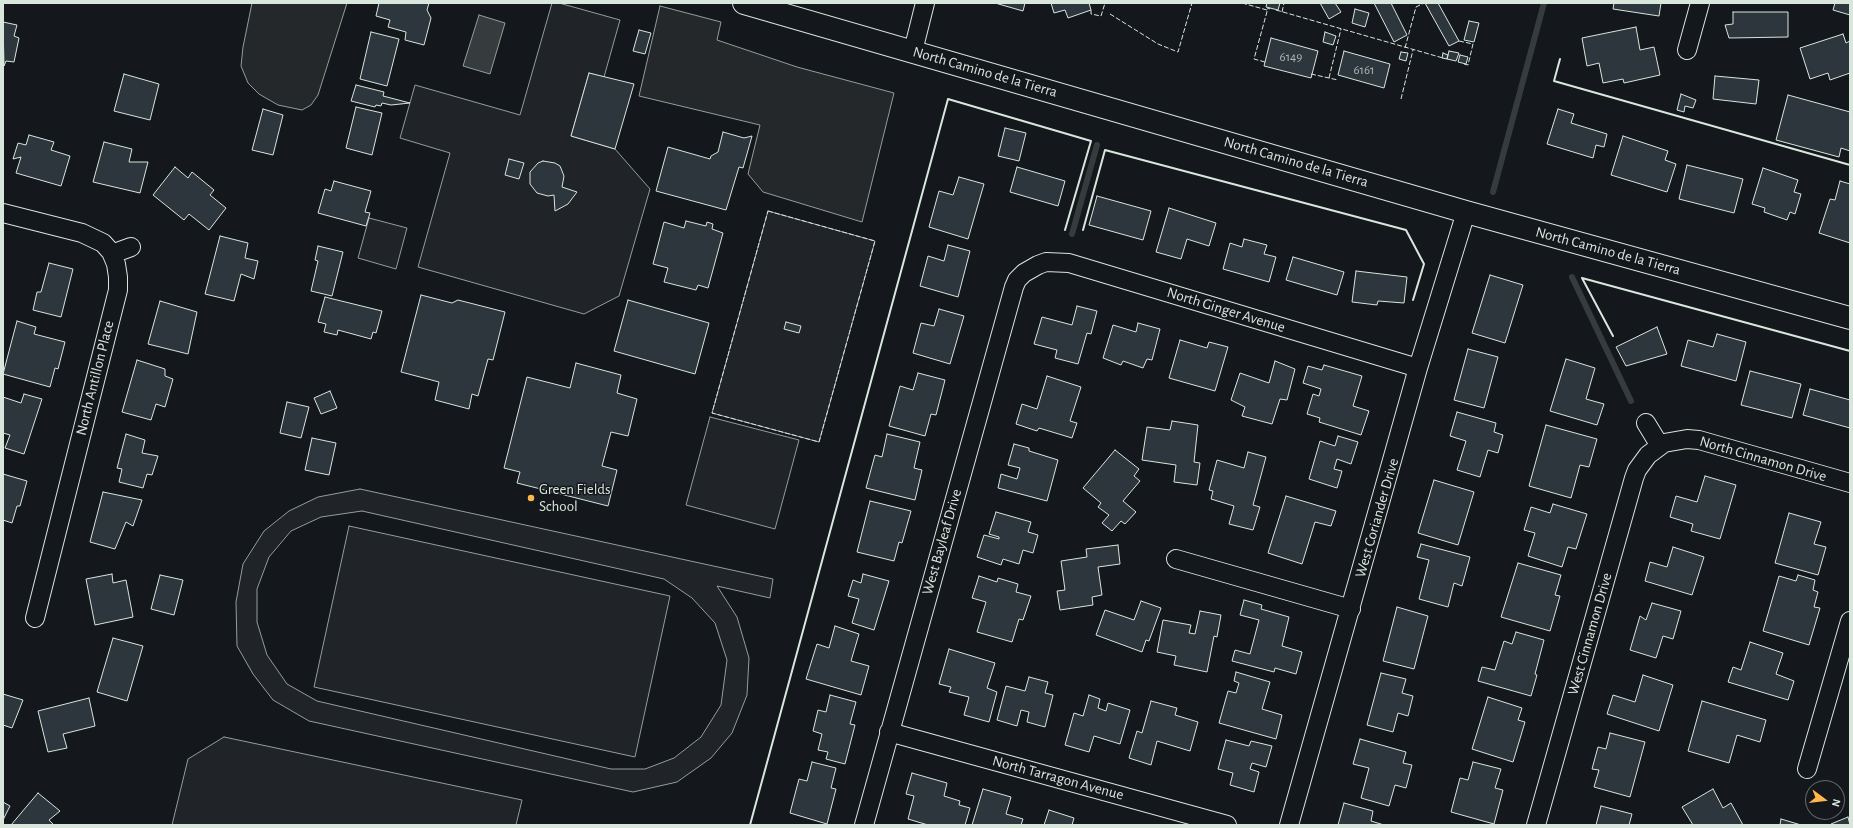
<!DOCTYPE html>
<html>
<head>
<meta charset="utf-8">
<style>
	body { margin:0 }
	#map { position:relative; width:1853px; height:828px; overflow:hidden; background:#14181c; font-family:"Alegreya Sans",sans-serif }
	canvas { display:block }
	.frame { position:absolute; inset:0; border:4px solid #d8e6dc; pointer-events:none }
	.north { position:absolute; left:1805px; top:780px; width:40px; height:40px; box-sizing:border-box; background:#14181c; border:1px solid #626a69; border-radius:50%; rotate:105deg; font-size:11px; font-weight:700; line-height:16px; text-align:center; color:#d8e6dc }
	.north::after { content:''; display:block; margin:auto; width:14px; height:18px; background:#ffb74d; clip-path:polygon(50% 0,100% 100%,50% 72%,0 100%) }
</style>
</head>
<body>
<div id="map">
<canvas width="1853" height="828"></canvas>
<div class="frame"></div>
<div class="north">N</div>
</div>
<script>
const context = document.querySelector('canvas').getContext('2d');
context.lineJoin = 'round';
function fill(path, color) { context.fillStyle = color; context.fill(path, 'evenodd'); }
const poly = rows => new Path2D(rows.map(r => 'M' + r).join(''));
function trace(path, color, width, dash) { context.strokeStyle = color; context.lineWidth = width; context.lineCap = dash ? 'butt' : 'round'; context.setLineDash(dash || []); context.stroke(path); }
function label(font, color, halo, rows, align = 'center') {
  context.font = font + ' "Alegreya Sans",sans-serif'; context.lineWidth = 3; context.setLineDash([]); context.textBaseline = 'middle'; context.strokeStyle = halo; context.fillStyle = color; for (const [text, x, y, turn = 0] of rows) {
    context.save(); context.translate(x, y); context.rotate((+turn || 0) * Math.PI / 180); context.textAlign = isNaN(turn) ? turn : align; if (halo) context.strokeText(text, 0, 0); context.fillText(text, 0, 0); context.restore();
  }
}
const green = poly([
	[552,3,559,3,620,20,604,77,589,73,571,136,615,149,650,189,619,296,584,314,418,267,450,153,400,138,415,85,520,115,552,3],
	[768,211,875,241,819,442,712,413,768,211],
	[369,218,407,228,396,269,358,258,369,218],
	[710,417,799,440,775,529,686,505,710,417],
	[360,489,773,579,770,598,717,586,737,617,749,658,747,695,732,733,711,758,677,782,633,792,309,721,273,700,253,674,237,646,236,602,243,564,264,531,289,511,318,497,360,489],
	[362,511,664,579,692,598,715,623,727,660,721,705,701,737,674,758,645,769,611,769,317,701,287,684,267,655,257,622,257,589,269,557,291,531,321,517,362,511],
	[349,526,670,596,635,757,314,687,349,526],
	[224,737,522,800,516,825,172,825,188,759,224,737]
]);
const parking = poly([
	[252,3,347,3,318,95,311,105,302,110,278,105,259,94,248,83,241,66,243,47,252,3],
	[660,6,721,22,717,40,797,67,894,93,862,222,763,192,748,174,760,125,639,96,660,6]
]);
const water = poly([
	[479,15,505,23,490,74,463,66,479,15]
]);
const stream = poly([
	[1493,192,1544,3],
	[1072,234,1097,145],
	[1572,277,1631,401]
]);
const building = poly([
	[379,3,429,3,427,10,431,18,424,45,405,40,406,32,388,27,390,20,376,16,379,3],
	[995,3,1025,3,1023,11,995,3],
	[1051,3,1089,3,1091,10,1068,18,1065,10,1054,13,1051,3],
	[1267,3,1280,3,1278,10,1266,7,1267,3],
	[1320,3,1335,3,1341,12,1329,19,1320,3],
	[1374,3,1391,3,1407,35,1394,42,1374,3],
	[1425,3,1438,3,1459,41,1449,46,1425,3],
	[1614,3,1661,3,1659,16,1613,9,1614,3],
	[1835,3,1850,3,1850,15,1833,10,1835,3],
	[1355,9,1369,13,1365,27,1352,23,1355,9],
	[1733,12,1788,12,1788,37,1729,38,1725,25,1733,24,1733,12],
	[1469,21,1479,23,1474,42,1464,40,1469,21],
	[3,22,17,25,14,36,19,38,14,62,6,61,4,66,3,22],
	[1636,27,1640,50,1654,47,1660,75,1624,83,1623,79,1603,83,1599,63,1587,66,1582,38,1636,27],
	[639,30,651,33,645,54,633,51,639,30],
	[371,32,399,39,387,86,360,79,371,32],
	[1325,32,1336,36,1333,45,1323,42,1325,32],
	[1843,34,1846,43,1850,41,1850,73,1830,80,1828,73,1810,79,1800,48,1843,34],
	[1271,38,1318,51,1311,78,1264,66,1271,38],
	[1344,51,1390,64,1384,88,1338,75,1344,51],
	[1449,51,1459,53,1456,61,1447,59,1449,51],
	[1401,52,1408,53,1406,61,1399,59,1401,52],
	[1443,53,1448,55,1447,59,1442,58,1443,53],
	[1460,55,1468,57,1466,64,1458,62,1460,55],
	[589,73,634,84,615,149,571,136,589,73],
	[124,74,159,84,150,120,114,111,124,74],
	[1715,76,1759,80,1756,104,1713,99,1715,76],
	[356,85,384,92,383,96,410,103,391,105,382,103,381,106,376,105,375,107,351,101,356,85],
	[1681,94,1696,100,1693,108,1685,106,1684,112,1677,110,1681,94],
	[1788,95,1850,112,1850,151,1841,148,1839,157,1776,140,1788,95],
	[356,107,382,113,372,155,346,148,356,107],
	[263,109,283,115,273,155,252,150,263,109],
	[1558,109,1574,114,1571,123,1607,134,1604,147,1596,145,1593,158,1547,144,1558,109],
	[1005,128,1026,133,1019,161,998,156,1005,128],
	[723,132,744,138,752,136,743,168,739,167,726,210,656,191,668,147,710,159,711,156,718,152,723,132],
	[29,135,54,142,51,150,70,156,61,186,16,173,21,157,13,159,18,143,26,145,29,135],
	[1623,136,1668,151,1665,160,1676,164,1667,192,1611,175,1623,136],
	[104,142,132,149,129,162,148,162,140,193,93,182,104,142],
	[509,159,524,163,519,179,505,175,509,159],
	[543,161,555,163,560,166,564,176,562,187,577,192,568,204,555,211,554,195,548,196,537,193,530,184,530,172,538,163,543,161],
	[1687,165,1743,179,1734,213,1679,199,1687,165],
	[175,167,188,178,192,172,214,190,210,195,226,208,209,230,189,214,184,220,153,195,175,167],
	[1017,167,1065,181,1058,206,1010,192,1017,167],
	[1763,168,1798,180,1794,192,1801,194,1795,214,1790,212,1787,220,1764,212,1765,208,1752,204,1763,168],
	[959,177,984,184,968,239,929,227,939,191,953,195,959,177],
	[334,181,371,191,365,212,370,213,366,226,318,213,325,189,331,191,334,181],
	[1840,181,1850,184,1850,243,1819,233,1830,199,1835,200,1840,181],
	[1097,196,1151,211,1143,240,1089,225,1097,196],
	[1169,208,1216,223,1209,246,1187,239,1181,259,1156,252,1169,208],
	[686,221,706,226,707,222,713,224,712,229,723,233,708,288,698,285,696,290,664,282,668,268,653,264,664,222,684,228,686,221],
	[220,236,248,243,245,258,258,261,254,279,241,274,234,301,205,294,220,236],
	[1244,239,1267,245,1264,254,1276,257,1269,282,1223,269,1230,243,1242,247,1244,239],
	[948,245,970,251,958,297,920,286,928,256,944,261,948,245],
	[318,246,343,252,332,296,311,291,318,261,315,260,318,246],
	[1293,257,1344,272,1337,295,1286,280,1293,257],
	[49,263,73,269,61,317,33,310,37,292,41,292,49,263],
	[1356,271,1407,277,1404,303,1378,301,1377,305,1352,302,1356,271],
	[1490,275,1523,285,1505,343,1472,333,1490,275],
	[421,295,452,303,458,300,505,312,493,360,488,359,478,396,472,394,469,409,435,400,439,382,401,372,421,295],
	[325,297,382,311,376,333,373,332,371,339,338,330,337,335,324,332,326,324,318,322,325,297],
	[628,300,709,323,695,374,614,351,628,300],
	[160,301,197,312,188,354,148,344,160,301],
	[1077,306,1097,311,1091,334,1087,333,1078,364,1055,358,1057,350,1034,344,1042,317,1072,325,1077,306],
	[939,309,964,316,950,364,913,353,921,323,934,326,939,309],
	[17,321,36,327,34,334,65,342,58,369,55,368,50,387,3,374,17,321],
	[786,322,801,326,799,333,784,329,786,322],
	[1138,323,1160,329,1152,360,1147,359,1143,368,1123,361,1121,365,1103,358,1113,325,1136,332,1138,323],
	[1657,327,1667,354,1626,366,1616,347,1657,327],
	[1717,334,1746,342,1736,381,1681,366,1688,340,1713,347,1717,334],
	[1180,340,1207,348,1209,342,1228,347,1215,391,1169,378,1180,340],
	[1468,349,1498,357,1484,408,1454,400,1468,349],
	[1566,359,1595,368,1586,399,1604,404,1597,425,1550,411,1566,359],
	[137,360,165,369,165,376,173,379,165,407,156,404,151,420,122,412,137,360],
	[1275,361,1295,369,1287,400,1280,399,1272,424,1242,416,1245,407,1231,400,1240,373,1269,383,1275,361],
	[576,363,621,375,617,393,637,399,628,436,611,432,602,466,617,470,608,506,517,483,520,472,504,468,527,377,570,388,576,363],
	[1324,365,1362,376,1353,406,1369,411,1361,435,1319,422,1320,418,1307,414,1313,394,1319,396,1321,389,1303,383,1308,366,1322,370,1324,365],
	[1750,371,1801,384,1792,418,1741,405,1750,371],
	[918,373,945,380,936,415,931,414,925,436,889,426,900,386,913,390,918,373],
	[1047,376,1081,387,1070,421,1077,423,1072,438,1039,428,1037,431,1016,424,1022,404,1037,409,1047,376],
	[1810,389,1850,400,1850,428,1803,415,1810,389],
	[330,391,337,408,321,414,314,398,330,391],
	[24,394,42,399,24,454,5,448,10,435,3,433,3,397,21,403,24,394],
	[287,402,309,407,301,438,280,433,287,402],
	[1457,412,1496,423,1494,432,1503,435,1498,453,1488,450,1480,477,1457,470,1466,441,1450,436,1457,412],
	[1172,421,1198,425,1194,462,1200,463,1197,485,1174,482,1176,465,1142,460,1147,427,1170,430,1172,421],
	[1546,425,1597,439,1589,467,1580,465,1571,498,1529,486,1546,425],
	[126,434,145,440,142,453,158,456,152,475,147,474,143,488,119,482,122,469,117,468,126,434],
	[887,434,920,442,914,468,922,470,915,500,866,488,875,455,882,457,887,434],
	[1338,436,1358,442,1351,464,1337,459,1334,469,1342,471,1337,488,1309,479,1320,441,1335,446,1338,436],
	[312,438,336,443,329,475,305,470,312,438],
	[1014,444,1029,448,1029,451,1058,460,1047,501,998,488,1001,474,1017,479,1020,468,1008,465,1014,444],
	[1115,450,1139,469,1134,476,1140,481,1123,501,1136,512,1125,524,1121,521,1112,531,1102,523,1109,515,1098,507,1101,503,1083,488,1115,450],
	[1248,452,1266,457,1253,505,1260,507,1253,530,1229,524,1234,506,1211,499,1213,491,1209,490,1217,460,1244,468,1248,452],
	[3,474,27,481,20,506,17,506,12,523,3,520,3,474],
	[1705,476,1736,485,1720,539,1691,531,1693,524,1670,517,1676,496,1697,502,1705,476],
	[1434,480,1474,492,1458,545,1418,533,1434,480],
	[103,492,142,500,133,526,126,522,115,549,90,542,103,492],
	[1286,496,1336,511,1331,526,1315,522,1302,564,1268,553,1286,496],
	[870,501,911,511,902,543,899,542,894,561,857,552,870,501],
	[1553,504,1587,514,1576,549,1568,547,1562,567,1528,556,1535,533,1524,530,1531,507,1550,513,1553,504],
	[996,512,1031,522,1028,532,1038,535,1033,553,1023,550,1019,564,1003,559,1001,565,977,557,984,535,999,539,999,537,989,534,996,512],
	[1789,513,1821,522,1814,544,1826,547,1818,575,1775,563,1789,513],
	[1421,544,1470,557,1462,586,1454,583,1448,607,1419,599,1429,560,1417,557,1421,544],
	[1118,545,1120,564,1098,567,1102,595,1092,597,1093,605,1060,610,1057,591,1065,590,1061,561,1087,557,1086,549,1118,545],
	[1673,547,1704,557,1692,595,1645,581,1650,562,1667,567,1673,547],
	[1518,563,1561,575,1555,595,1560,596,1550,631,1501,617,1518,563],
	[112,574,113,583,126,580,133,617,95,625,86,579,112,574],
	[863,574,889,581,874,630,852,623,859,599,848,596,853,580,861,583,863,574],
	[160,575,183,580,174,615,151,609,160,575],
	[1798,575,1815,580,1813,590,1818,592,1814,607,1820,608,1809,645,1763,631,1779,576,1796,581,1798,575],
	[979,576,997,582,998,578,1018,584,1016,592,1031,596,1023,620,1019,619,1012,642,977,632,986,602,972,598,979,576],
	[1244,600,1262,605,1261,609,1289,617,1282,646,1302,652,1296,674,1275,668,1274,672,1232,661,1235,650,1250,654,1259,620,1240,615,1244,600],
	[1141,601,1161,608,1149,641,1146,640,1142,652,1096,635,1105,610,1134,620,1141,601],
	[1652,603,1681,611,1673,639,1663,636,1656,658,1630,650,1640,616,1646,620,1652,603],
	[1397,607,1428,616,1414,669,1383,661,1397,607],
	[1200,611,1221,615,1217,637,1214,636,1207,672,1174,665,1176,656,1157,652,1163,620,1191,625,1189,633,1195,634,1200,611],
	[835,626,859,634,851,661,869,666,861,695,806,679,817,644,829,648,835,626],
	[1516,632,1544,640,1535,674,1537,675,1531,696,1478,681,1482,667,1495,670,1504,641,1512,644,1516,632],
	[113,638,143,646,127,701,97,692,113,638],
	[1750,642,1783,653,1776,674,1794,681,1788,700,1728,682,1733,667,1741,670,1750,642],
	[949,649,995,663,987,688,997,692,989,722,964,715,969,697,949,692,951,687,939,684,949,649],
	[1236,672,1270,682,1262,709,1282,715,1276,739,1219,723,1228,691,1236,693,1239,683,1234,681,1236,672],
	[1381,673,1406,679,1402,693,1413,696,1408,716,1398,713,1393,732,1367,725,1381,673],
	[1643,675,1673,685,1659,731,1607,714,1613,695,1635,702,1643,675],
	[1029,677,1048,682,1045,693,1053,695,1045,727,1027,722,1029,712,1021,710,1017,726,997,720,1006,686,1025,691,1029,677],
	[3,694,23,700,12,728,3,725,3,694],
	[830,695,856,702,850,724,855,725,845,764,826,759,828,752,818,750,822,734,813,731,818,710,826,712,830,695],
	[1089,695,1100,699,1098,708,1106,711,1108,703,1130,710,1120,744,1094,736,1089,752,1065,745,1074,713,1083,716,1089,695],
	[1488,697,1522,708,1518,720,1525,722,1513,762,1472,749,1488,697],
	[89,698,95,726,63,734,67,748,48,752,38,711,89,698],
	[1151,701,1177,708,1175,715,1198,722,1190,751,1157,741,1151,765,1129,758,1137,731,1142,733,1151,701],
	[1702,701,1766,720,1760,742,1737,735,1729,763,1688,751,1702,701],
	[1610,733,1645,742,1630,797,1594,787,1599,770,1592,769,1598,747,1606,749,1610,733],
	[1360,739,1406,752,1403,763,1412,765,1406,788,1395,785,1389,806,1361,798,1369,768,1353,764,1360,739],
	[1226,740,1249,746,1251,741,1272,746,1266,767,1252,763,1250,769,1259,772,1254,792,1230,785,1233,773,1218,769,1226,740],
	[812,762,836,768,831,788,836,789,827,824,790,813,799,779,807,781,812,762],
	[1473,762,1501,769,1495,788,1503,790,1494,824,1451,812,1460,778,1468,780,1473,762],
	[912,773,947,783,944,796,960,801,959,805,970,808,965,825,928,825,908,819,914,796,906,794,912,773],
	[983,789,1011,797,1006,814,1023,819,1021,825,972,825,983,789],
	[1713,789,1723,808,1731,803,1743,825,1693,825,1682,807,1713,789],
	[38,793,60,811,49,820,54,825,11,825,38,793],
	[3,802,10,806,3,820,3,802],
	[1344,803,1373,811,1371,821,1384,825,1338,825,1344,803],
	[1601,806,1632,814,1629,825,1596,825,1601,806],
	[1049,810,1074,818,1072,825,1044,825,1049,810],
	[1848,817,1850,825,1832,825,1831,824,1848,817],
	[1781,819,1801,825,1780,825,1781,819]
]);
const minor = poly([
	[1687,50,1700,3],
	[913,51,925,3],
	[3,213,82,233,103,243,111,252,116,264,118,277,118,290,35,618],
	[112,254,131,247],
	[1646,423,1660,446],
	[1176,559,1351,609],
	[889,732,1227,825],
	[1807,769,1850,621],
	[864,825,1014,287,1017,280,1024,273,1038,265,1046,262,1069,263,1418,368],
	[1289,825,1418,368,1466,212],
	[1536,825,1634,478,1637,470,1648,455,1664,443,1687,439,1699,440,1850,483]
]);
const tertiary = poly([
	[744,3,1466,212,1850,318]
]);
const fence = poly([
	[1242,3,1267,10],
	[1091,10,1091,14,1101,16,1105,3],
	[1276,10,1443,58],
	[1282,12,1284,3],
	[1110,14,1158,44,1178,52,1192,3],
	[1459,41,1473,44,1468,65,1464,64],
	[1405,48,1416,7,1424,3],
	[1265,62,1254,59,1268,8,1270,9],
	[1311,74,1338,80],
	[1329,78,1341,29],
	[1401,99,1413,50],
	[768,211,875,241,819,442,712,413,768,211]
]);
const wall = poly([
	[1560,59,1554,81,1850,165],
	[1083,230,1105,150,1406,230,1424,264,1413,300],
	[1613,336,1582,278,1850,351],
	[750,825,948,99,1091,141,1065,230]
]);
const markers = [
	[531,498,4,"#ffb74d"]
];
const numberNames = [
	["6149",1291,57],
	["6161",1364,70]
];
const streetNames = [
	["North Camino de la Tierra",985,72,16],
	["North Camino de la Tierra",1296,162,16],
	["North Camino de la Tierra",1608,251,15],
	["North Ginger Avenue",1226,310,17],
	["North Antillon Place",95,378,-76],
	["North Cinnamon Drive",1763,459,16],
	["West Coriander Drive",1377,518,-74],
	["West Bayleaf Drive",942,542,-74],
	["West Cinnamon Drive",1590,634,-74],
	["North Tarragon Avenue",1058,778,15]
];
const poiNames = [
	["Green Fields",539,489],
	["School",539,506]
];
fill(green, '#202428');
trace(green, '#939e99', 1);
fill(parking, '#24282b');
trace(parking, '#939e99', 1);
fill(water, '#363b3e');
trace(water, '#939e99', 1);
trace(stream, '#363b3e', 6);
fill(building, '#2c363c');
trace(building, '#d8e6dc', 1);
trace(minor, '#d8e6dc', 20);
trace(tertiary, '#d8e6dc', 24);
trace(minor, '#14181c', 18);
trace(tertiary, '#14181c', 22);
trace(fence, '#d8e6dc', 1, [5, 2]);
trace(wall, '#d8e6dc', 2);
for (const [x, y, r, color] of markers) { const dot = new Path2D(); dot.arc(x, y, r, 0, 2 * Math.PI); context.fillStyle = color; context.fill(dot); trace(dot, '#14181c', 1.5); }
label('13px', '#adbab4', null, numberNames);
label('15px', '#d8e6dc', '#14181c', streetNames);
label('15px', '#d8e6dc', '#14181c', poiNames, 'left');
</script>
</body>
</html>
